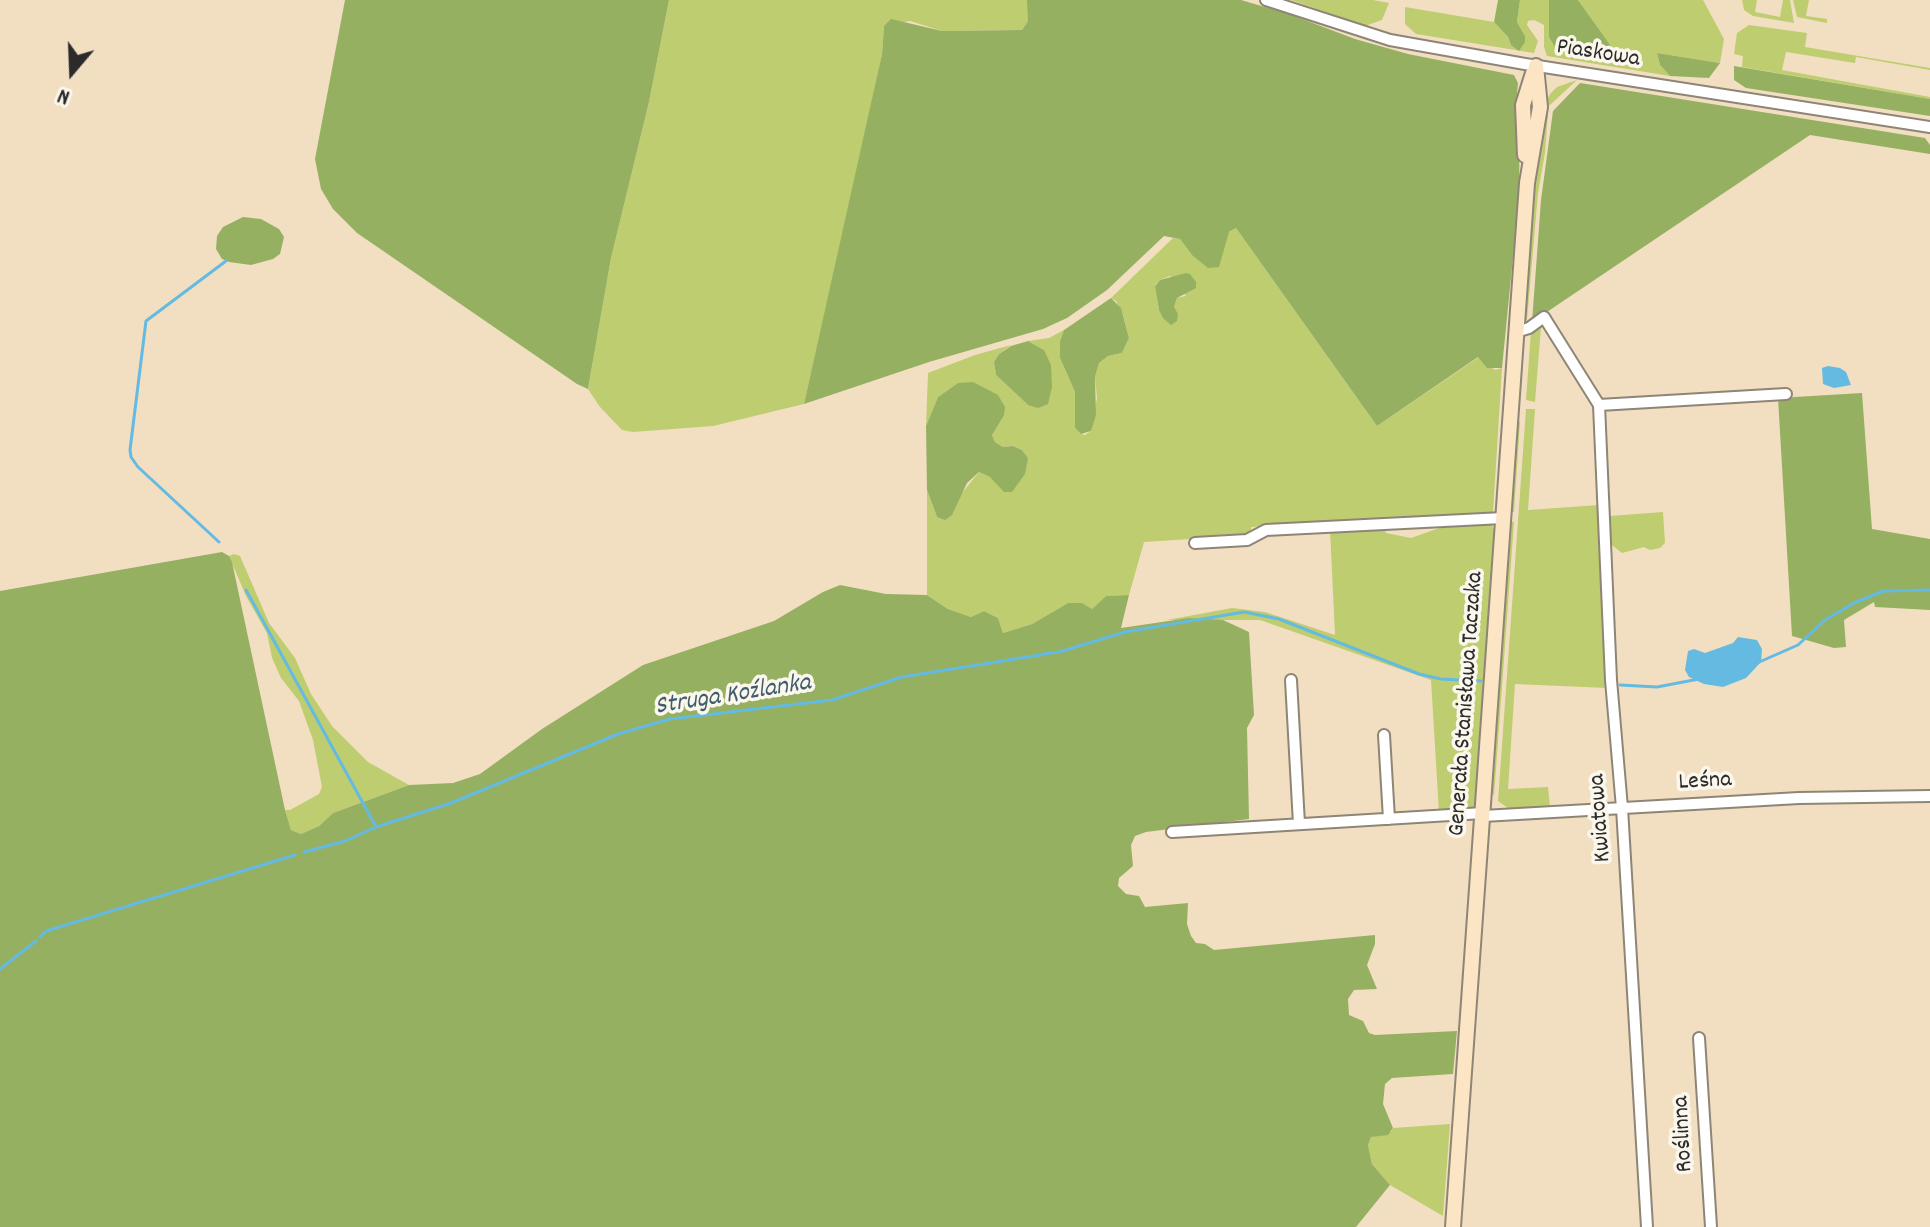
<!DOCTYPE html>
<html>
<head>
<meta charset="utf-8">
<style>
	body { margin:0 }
	#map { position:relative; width:1930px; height:1227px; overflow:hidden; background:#f2dfc1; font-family:Dekko,sans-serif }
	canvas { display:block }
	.north { position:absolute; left:32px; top:32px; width:80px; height:80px; -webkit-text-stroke:6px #fbf7ec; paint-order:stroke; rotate:199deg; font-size:22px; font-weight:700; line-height:32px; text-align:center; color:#2b2b2b }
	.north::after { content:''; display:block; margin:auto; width:28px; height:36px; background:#2b2b2b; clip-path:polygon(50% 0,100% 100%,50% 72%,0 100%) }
</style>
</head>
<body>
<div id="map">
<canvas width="1930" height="1227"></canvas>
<div class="north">N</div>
</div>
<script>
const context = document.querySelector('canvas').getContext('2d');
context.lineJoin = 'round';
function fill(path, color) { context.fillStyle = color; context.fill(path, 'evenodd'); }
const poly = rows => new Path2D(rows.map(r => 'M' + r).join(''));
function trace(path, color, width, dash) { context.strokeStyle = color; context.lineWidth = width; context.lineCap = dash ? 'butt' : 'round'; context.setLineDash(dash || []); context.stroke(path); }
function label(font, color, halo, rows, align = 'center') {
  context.font = font + ' Dekko,sans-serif'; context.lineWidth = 7; context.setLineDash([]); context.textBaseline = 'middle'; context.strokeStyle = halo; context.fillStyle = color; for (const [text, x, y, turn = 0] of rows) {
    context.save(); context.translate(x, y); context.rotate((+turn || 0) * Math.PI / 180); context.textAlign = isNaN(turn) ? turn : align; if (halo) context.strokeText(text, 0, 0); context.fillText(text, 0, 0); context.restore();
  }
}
const green = poly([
	[669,0,1027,0,1029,6,1028,21,1022,30,942,31,910,21,884,26,882,54,859,163,804,404,713,426,633,432,622,430,600,407,588,389,611,258,649,102],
	[1291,0,1373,0,1389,3,1382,20,1365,26],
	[1520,0,1549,0,1549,37,1609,45,1578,0,1703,0,1724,39,1720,63,1657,53,1660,65,1670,76,1547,56,1544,47,1544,25,1534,20,1528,21,1527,25,1538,41,1534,53,1416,34,1405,24,1405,7,1494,22,1508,37,1511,45,1525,36,1517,22],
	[1742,0,1757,0,1755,12,1780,17,1783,0,1790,0,1794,23,1753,16,1744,10],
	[1793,0,1809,0,1806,16,1827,19,1827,23,1797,17],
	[1749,25,1807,33,1805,47,1930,68,1930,70,1856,57,1855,63,1786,52,1782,70,1930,97,1930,99,1742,67,1743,56,1734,54,1737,33],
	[1577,80,1550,105,1545,105,1550,94,1557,87],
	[1544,111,1548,112,1545,153,1538,193,1527,320,1523,320,1532,203],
	[1236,228,1377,426,1479,357,1495,370,1502,368,1493,512,1251,527,1251,535,1144,542,1129,595,1106,596,1092,609,1068,603,1032,624,1003,633,998,618,984,611,971,617,948,609,927,595,927,490,937,517,962,493,979,472,990,477,1028,458,1022,450,1013,446,1003,447,995,442,992,435,996,426,958,383,938,397,926,426,928,373,975,355,1011,345,999,354,994,362,996,375,1028,405,1044,350,1028,341,1049,338,1064,330,1060,341,1060,358,1075,392,1075,428,1081,434,1085,435,1091,431,1097,398,1095,377,1099,363,1108,356,1122,353,1129,338,1123,315,1116,301,1111,298,1173,238,1180,239,1192,255],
	[1170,276,1186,296,1177,298,1174,307,1159,310,1155,285,1160,280],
	[1541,327,1535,402,1526,400,1531,331],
	[1526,409,1535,409,1528,510,1599,505,1607,688,1515,684,1508,789,1548,787,1550,807,1518,810,1508,808,1498,801],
	[1516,420,1520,422,1514,512,1510,512],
	[1663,512,1665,543,1660,548,1650,550,1644,547,1622,553,1608,542,1606,523,1610,516],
	[1509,521,1514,522,1494,796,1491,789],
	[1491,523,1496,532,1474,809,1439,812,1431,680,1260,620,1167,620,1232,608,1265,612,1335,635,1330,529,1383,527,1386,533,1411,538,1445,526],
	[234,554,240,556,269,623,295,658,311,694,332,726,368,762,409,785,333,813,319,826,301,834,291,830,285,810,290,810,319,794,322,787,313,740,299,701,281,678,272,658,267,633,246,596,229,556],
	[1450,1124,1443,1216,1390,1185,1372,1164,1368,1145,1371,1137,1392,1131,1393,1128]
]);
const forest = poly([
	[345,0,669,0,649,102,611,258,588,389,577,384,357,233,333,209,321,189,315,159],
	[1027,0,1241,0,1289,14,1355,39,1408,54,1514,75,1518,83,1516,106,1520,108,1519,196,1502,368,1487,368,1478,357,1377,426,1236,228,1229,232,1219,267,1208,268,1192,255,1180,239,1164,236,1107,290,1067,318,1043,329,929,362,804,404,882,54,884,26,891,19,942,31,1022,30,1028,21],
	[1498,0,1520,0,1517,22,1525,36,1525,42,1519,51,1511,45,1508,37,1494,22],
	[1549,0,1578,0,1610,45,1593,55,1557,50,1549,37],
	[1657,53,1720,63,1709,78,1670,76,1660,65],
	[1734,66,1930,99,1930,116,1746,88,1734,80],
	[1580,83,1925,138,1930,145,1930,154,1810,135,1532,322,1541,200,1553,111],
	[243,217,261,219,279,229,284,237,280,254,273,259,251,265,229,262,222,259,216,249,217,236,223,227],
	[1186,273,1190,274,1196,282,1196,288,1177,298,1174,307,1178,314,1177,321,1171,325,1163,318,1159,310,1155,286,1160,280],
	[1111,298,1121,308,1129,338,1122,353,1108,356,1099,363,1095,377,1096,415,1091,431,1081,434,1075,428,1075,392,1060,358,1060,341,1064,330],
	[1028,341,1044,350,1051,365,1052,387,1048,404,1038,408,1028,405,996,375,994,362,999,354,1011,346],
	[973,382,998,395,1005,407,1004,415,992,435,995,442,1003,447,1013,446,1022,450,1028,458,1025,474,1012,492,1004,492,990,477,979,472,967,483,952,515,945,520,937,517,927,490,926,426,938,397,958,383],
	[1862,393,1872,529,1930,539,1930,610,1875,607,1874,602,1844,620,1846,647,1834,648,1792,636,1778,398],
	[222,552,229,556,232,562,285,810,291,830,301,834,319,826,333,813,409,785,453,783,480,774,542,729,643,665,774,621,823,592,840,585,886,594,927,595,948,609,971,617,984,611,998,618,1003,633,1032,624,1068,603,1082,603,1092,609,1106,596,1129,595,1121,628,1189,618,1223,620,1249,632,1254,715,1247,728,1249,819,1146,832,1135,836,1131,845,1133,866,1119,878,1118,886,1126,894,1139,896,1145,907,1188,903,1187,924,1191,936,1196,943,1205,944,1214,950,1375,935,1375,944,1367,965,1377,989,1354,990,1348,999,1349,1015,1363,1021,1369,1033,1375,1035,1457,1031,1453,1074,1392,1078,1385,1084,1383,1104,1393,1128,1388,1135,1371,1137,1368,1145,1372,1164,1390,1185,1356,1227,0,1227,0,591]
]);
const water = poly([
	[1828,366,1840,368,1846,372,1851,385,1834,388,1823,384,1822,368],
	[1738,637,1757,640,1762,649,1761,662,1746,678,1723,687,1704,684,1689,677,1685,670,1688,651,1694,649,1705,653,1733,643]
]);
const stream = poly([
	[219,542,138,467,131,457,130,450,146,321,226,261],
	[246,590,375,825],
	[1043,654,1059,652,1125,632,1244,612,1279,619,1419,674,1441,679,1481,681],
	[1757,663,1798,645,1825,620,1854,603,1883,591,1930,590],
	[1620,685,1657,687,1699,679],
	[304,852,345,841,376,827,451,803,618,734,670,719,832,700,902,677,1040,655],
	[40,937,46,931,295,855],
	[0,969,36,941]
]);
const street = poly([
	[1266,0,1390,40,1525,64,1930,127],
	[1516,332,1529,328,1544,317,1599,405],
	[1195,543,1247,540,1266,530,1503,518],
	[1291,680,1299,824],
	[1384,735,1389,819],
	[1483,816,1799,798,1930,796],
	[1172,832,1483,813],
	[1699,1038,1711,1227],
	[1647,1227,1622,808,1611,680,1599,405,1786,394]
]);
const secondary = poly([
	[1525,155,1523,105,1533,73],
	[1453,1227,1527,183,1540,107,1536,66]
]);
const streetNames = [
	["Piaskowa",1598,55,9],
	["Generała Stanisława Taczaka",1468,704,-86],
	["Leśna",1705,783,-3],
	["Kwiatowa",1602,818,-94],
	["Roślinna",1685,1134,-93]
];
const waterNames = [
	["Struga Koźlanka",733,697,-9]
];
fill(green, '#becd6f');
fill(forest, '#96b062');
fill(water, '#65bae1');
trace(stream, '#65bae1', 3);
trace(street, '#8e8576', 14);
trace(secondary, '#8e8576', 18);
trace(street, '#fff', 10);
trace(secondary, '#fce5c4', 14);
label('24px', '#2b2b2b', '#fbf7ec', streetNames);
label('italic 26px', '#3f5d6b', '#fbf7ec', waterNames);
</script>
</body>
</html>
